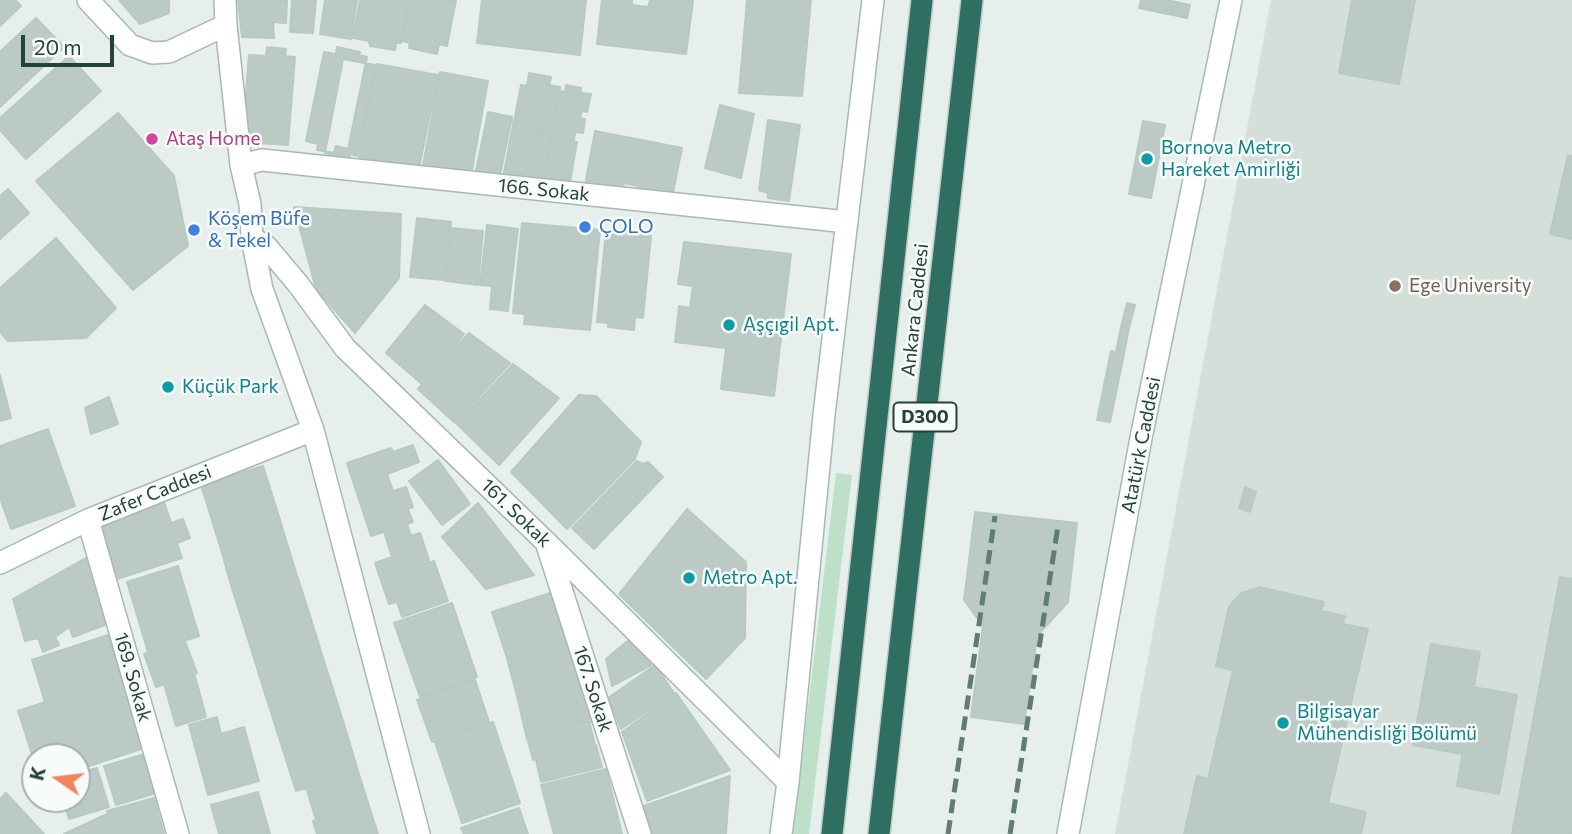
<!DOCTYPE html>
<html>
<head>
<meta charset="utf-8">
<style>
	body { margin:0 }
	#map { position:relative; width:1572px; height:834px; overflow:hidden; background:#e6efeb; font-family:Commissioner,sans-serif }
	canvas { display:block }
	.north { position:absolute; left:21px; top:743px; width:70px; height:70px; box-sizing:border-box; background:#f7fbf9; border:2px solid #a3b1ad; border-radius:50%; rotate:284deg; font-size:19px; font-weight:700; line-height:28px; text-align:center; color:#24423a }
	.north::after { content:''; display:block; margin:auto; width:24px; height:32px; background:#f4845f; clip-path:polygon(50% 0,100% 100%,50% 72%,0 100%) }
	.scale { position:absolute; left:21px; top:35px; width:93px; height:32px; box-sizing:border-box; border:4px solid #24423a; border-top:0; padding-left:9px; font-size:21px; line-height:24px; white-space:nowrap; color:#24423a; -webkit-text-stroke:5px #f7fbf9; paint-order:stroke }
</style>
</head>
<body>
<div id="map">
<canvas width="1572" height="834"></canvas>
<div class="north">K</div>
<div class="scale">20 m</div>
</div>
<script>
const context = document.querySelector('canvas').getContext('2d');
context.lineJoin = 'round';
function fill(path, color) { context.fillStyle = color; context.fill(path, 'evenodd'); }
const poly = rows => new Path2D(rows.map(r => 'M' + r).join(''));
function trace(path, color, width, dash) { context.strokeStyle = color; context.lineWidth = width; context.lineCap = dash ? 'butt' : 'round'; context.setLineDash(dash || []); context.stroke(path); }
function label(font, color, halo, rows, align = 'center') {
  context.font = font + ' Commissioner,sans-serif'; context.lineWidth = 5; context.setLineDash([]); context.textBaseline = 'middle'; context.strokeStyle = halo; context.fillStyle = color; for (const [text, x, y, turn = 0] of rows) {
    context.save(); context.translate(x, y); context.rotate((+turn || 0) * Math.PI / 180); context.textAlign = isNaN(turn) ? turn : align; if (halo) context.strokeText(text, 0, 0); context.fillText(text, 0, 0); context.restore();
  }
}
const built = poly([
	[1271,0,1572,0,1572,834,1115,834]
]);
const green = poly([
	[836,473,852,475,809,834,793,834]
]);
const building = poly([
	[0,0,15,0,21,6,0,26,0,0],
	[119,0,169,0,169,13,140,24,119,0],
	[238,0,287,0,286,23,273,22,274,38,242,37,238,0],
	[292,0,316,0,313,33,290,32,292,0],
	[325,0,357,0,351,39,320,34,325,0],
	[360,0,408,0,401,43,396,43,395,50,370,46,369,41,353,38,360,0],
	[410,0,456,0,447,46,439,44,437,54,409,48,410,43,403,41,410,0],
	[482,0,586,0,580,55,477,43,482,0],
	[602,0,632,0,632,5,648,7,650,0,693,1,686,54,597,44,602,0],
	[747,0,811,0,802,96,739,93,747,0],
	[1141,0,1167,0,1190,5,1187,18,1139,8,1141,0],
	[1352,0,1415,0,1399,84,1339,73,1352,0],
	[36,18,64,47,0,107,0,52,36,18],
	[267,47,286,49,285,56,295,57,288,145,242,142,249,55,266,56,267,47],
	[337,47,360,52,359,55,367,57,348,149,336,146,334,153,317,150,318,144,306,141,324,52,336,54,337,47],
	[69,56,101,91,26,159,0,130,0,118,69,56],
	[343,59,375,65,357,156,350,154,348,162,335,160,336,155,325,153,343,59],
	[377,64,438,75,419,168,359,157,377,64],
	[440,72,488,81,471,175,423,166,440,72],
	[529,73,551,77,549,85,560,87,551,136,539,134,541,122,515,117,521,85,527,86,529,73],
	[566,85,581,88,580,93,591,94,587,112,582,111,580,118,585,119,583,133,575,132,574,141,551,137,560,91,565,92,566,85],
	[720,105,754,114,741,178,705,168,720,105],
	[488,112,512,117,500,175,476,171,488,112],
	[118,113,174,176,188,246,133,290,36,181,118,113],
	[514,119,539,124,537,134,551,137,542,183,511,178,504,173,514,119],
	[768,120,800,125,789,201,768,198,768,193,759,190,768,120],
	[1143,121,1165,125,1151,198,1129,194,1143,121],
	[595,131,682,148,671,202,635,195,638,186,624,183,622,192,585,185,595,131],
	[552,137,577,142,569,188,543,184,552,137],
	[1568,155,1572,156,1572,239,1550,234,1568,155],
	[8,189,29,213,0,239,0,196,8,189],
	[294,207,401,214,399,278,355,333,316,289,294,207],
	[417,218,451,222,445,280,410,277,417,218],
	[522,223,600,230,590,330,524,324,525,314,513,313,522,223],
	[487,225,518,229,508,311,490,309,492,286,480,285,487,225],
	[451,228,483,231,478,285,446,281,451,228],
	[606,231,651,236,643,318,635,317,634,330,608,327,608,323,597,322,606,231],
	[56,238,116,308,86,338,8,341,0,332,0,288,56,238],
	[684,242,791,254,774,396,721,389,726,348,675,342,679,306,690,308,693,286,678,284,684,242],
	[1127,303,1135,305,1129,328,1121,327,1127,303],
	[425,305,464,334,423,385,386,353,425,305],
	[1121,327,1129,328,1124,354,1116,352,1121,327],
	[469,333,510,363,455,423,418,389,469,333],
	[1111,351,1124,354,1110,422,1097,420,1111,351],
	[513,364,559,398,499,465,457,424,513,364],
	[0,375,11,418,0,421,0,375],
	[579,395,596,396,641,442,635,459,567,529,511,472,579,395],
	[109,397,118,424,91,434,85,408,109,397],
	[48,429,75,506,11,529,0,498,0,446,48,429],
	[413,445,419,462,387,474,393,491,406,487,413,507,408,509,413,522,371,536,347,463,391,448,393,452,413,445],
	[438,460,470,504,442,525,409,481,438,460],
	[637,461,643,464,648,462,663,477,594,549,572,528,637,461],
	[263,466,282,526,220,546,201,485,263,466],
	[1245,487,1256,492,1250,512,1239,508,1245,487],
	[164,502,171,523,183,519,190,538,177,543,182,558,117,579,99,524,164,502],
	[478,503,534,575,486,589,442,537,478,503],
	[687,509,746,562,745,638,706,679,619,594,687,509],
	[975,512,1077,523,1068,602,1037,636,1024,724,971,717,983,626,964,600,975,512],
	[407,524,411,536,420,533,430,563,434,561,448,601,402,617,397,602,389,604,375,563,392,557,384,532,407,524],
	[282,527,294,566,231,585,220,546,282,527],
	[91,555,107,624,73,637,69,627,55,637,59,645,43,652,38,638,25,641,13,599,91,555],
	[178,566,199,636,148,652,127,582,178,566],
	[294,566,306,603,243,623,231,585,294,566],
	[1560,577,1572,579,1572,834,1512,834,1560,577],
	[1260,587,1324,602,1321,611,1345,616,1343,624,1368,629,1328,803,1366,812,1361,834,1184,834,1197,776,1208,779,1233,670,1216,666,1229,607,1236,598,1242,593,1260,587],
	[556,591,569,641,507,658,492,612,556,591],
	[306,603,330,680,267,700,243,623,306,603],
	[452,603,477,677,420,697,394,623,452,603],
	[108,635,144,748,77,770,77,757,35,757,35,763,18,711,45,702,32,660,108,635],
	[630,639,651,665,612,686,606,659,630,639],
	[185,641,197,673,156,687,144,654,185,641],
	[569,641,583,684,518,700,507,658,569,641],
	[1431,644,1480,652,1462,754,1413,745,1431,644],
	[655,665,674,693,621,729,608,698,655,665],
	[195,676,206,717,176,726,164,684,195,676],
	[330,680,344,724,281,744,267,700,330,680],
	[475,680,489,722,432,742,417,700,475,680],
	[583,684,592,722,527,739,518,700,583,684],
	[1474,687,1517,695,1499,794,1457,786,1474,687],
	[676,693,730,770,647,801,622,732,676,693],
	[217,717,221,734,244,727,259,781,208,795,189,725,217,717],
	[493,722,520,803,462,823,435,742,493,722],
	[344,724,358,771,296,791,281,744,344,724],
	[590,725,595,745,533,760,528,741,590,725],
	[596,745,602,767,541,782,536,760,596,745],
	[145,754,156,793,116,805,104,766,145,754],
	[97,768,109,807,69,819,63,799,77,799,77,774,97,768],
	[606,769,622,834,554,834,541,785,606,769],
	[358,771,368,803,316,820,306,787,358,771],
	[730,776,726,834,650,834,641,807,730,776],
	[258,792,270,834,219,834,211,805,258,792],
	[6,793,44,834,0,834,0,799,6,793],
	[154,798,164,834,113,834,107,811,154,798],
	[368,803,378,834,317,834,313,821,368,803],
	[519,808,528,834,464,834,461,828,519,808],
	[107,814,113,834,64,834,107,814]
]);
const street = poly([
	[88,0,130,45,152,53,169,52,226,25],
	[225,0,226,25,241,165,250,204,252,238,262,289,313,430,419,834],
	[241,165,262,160,847,222],
	[252,238,266,246,298,284,345,348,547,543,788,782],
	[88,520,178,834],
	[547,545,640,834],
	[0,563,88,520,313,430]
]);
const secondary = poly([
	[781,834,788,782,824,415,873,0],
	[1068,834,1141,438,1231,0]
]);
const highway = poly([
	[832,834,922,0],
	[879,834,972,0]
]);
const rail = poly([
	[948,834,995,516],
	[1010,834,1058,526]
]);
const markers = [
	[152,139,7,"#d1479c"],
	[1147,159,7,"#0f9aa8"],
	[585,227,7,"#3f7fe0"],
	[194,230,7,"#3f7fe0"],
	[1395,286,7,"#8d6e63"],
	[729,325,7,"#0f9aa8"],
	[168,387,7,"#0f9aa8"],
	[689,578,7,"#0f9aa8"],
	[1283,723,7,"#0f9aa8"]
];
const shields = [
	[925,417,63]
];
const shieldNames = [
	["D300",925,417]
];
const hotelNames = [
	["Ataş Home",166,139]
];
const cultureNames = [
	["Bornova Metro",1161,148],
	["Hareket Amirliği",1161,170],
	["Aşçıgil Apt.",743,325],
	["Küçük Park",182,387],
	["Metro Apt.",703,578],
	["Bilgisayar",1297,712],
	["Mühendisliği Bölümü",1297,734]
];
const streetNames = [
	["166. Sokak",544,190,6],
	["Ankara Caddesi",915,310,-84],
	["Atatürk Caddesi",1141,445,-79],
	["Zafer Caddesi",155,493,-22],
	["161. Sokak",516,513,44],
	["169. Sokak",133,677,74],
	["167. Sokak",593,689,72]
];
const shopNames = [
	["Köşem Büfe",208,219],
	["& Tekel",208,241],
	["ÇOLO",599,227]
];
const educationNames = [
	["Ege University",1409,286]
];
fill(built, '#d4dfda');
fill(green, '#bfe0c8');
fill(building, '#bbcac4');
trace(building, '#b8c9c2', 2);
trace(street, '#a8b8b2', 24);
trace(secondary, '#a4bbb3', 24);
trace(highway, '#c2cac8', 24);
trace(street, '#fff', 21);
trace(secondary, '#fff', 21);
trace(highway, '#2f6f62', 21);
trace(rail, '#5f7d75', 5, [14, 7]);
for (const [x, y, r, color] of markers) { const dot = new Path2D(); dot.arc(x, y, r, 0, 2 * Math.PI); context.fillStyle = color; context.fill(dot); trace(dot, '#f7fbf9', 2.5); }
for (const [x, y, w] of shields) { const box = new Path2D(); box.roundRect(x - w / 2, y - 14.5, w, 29, 5); context.fillStyle = '#f7fbf9'; context.fill(box); trace(box, '#24423a', 2); }
label('bold 18px', '#24423a', null, shieldNames);
label('19px', '#b23c85', '#f7fbf9', hotelNames, 'left');
label('19px', '#0d838f', '#f7fbf9', cultureNames, 'left');
label('19px', '#24423a', '#f7fbf9', streetNames);
label('19px', '#366cbe', '#f7fbf9', shopNames, 'left');
label('19px', '#785e54', '#f7fbf9', educationNames, 'left');
</script>
</body>
</html>
